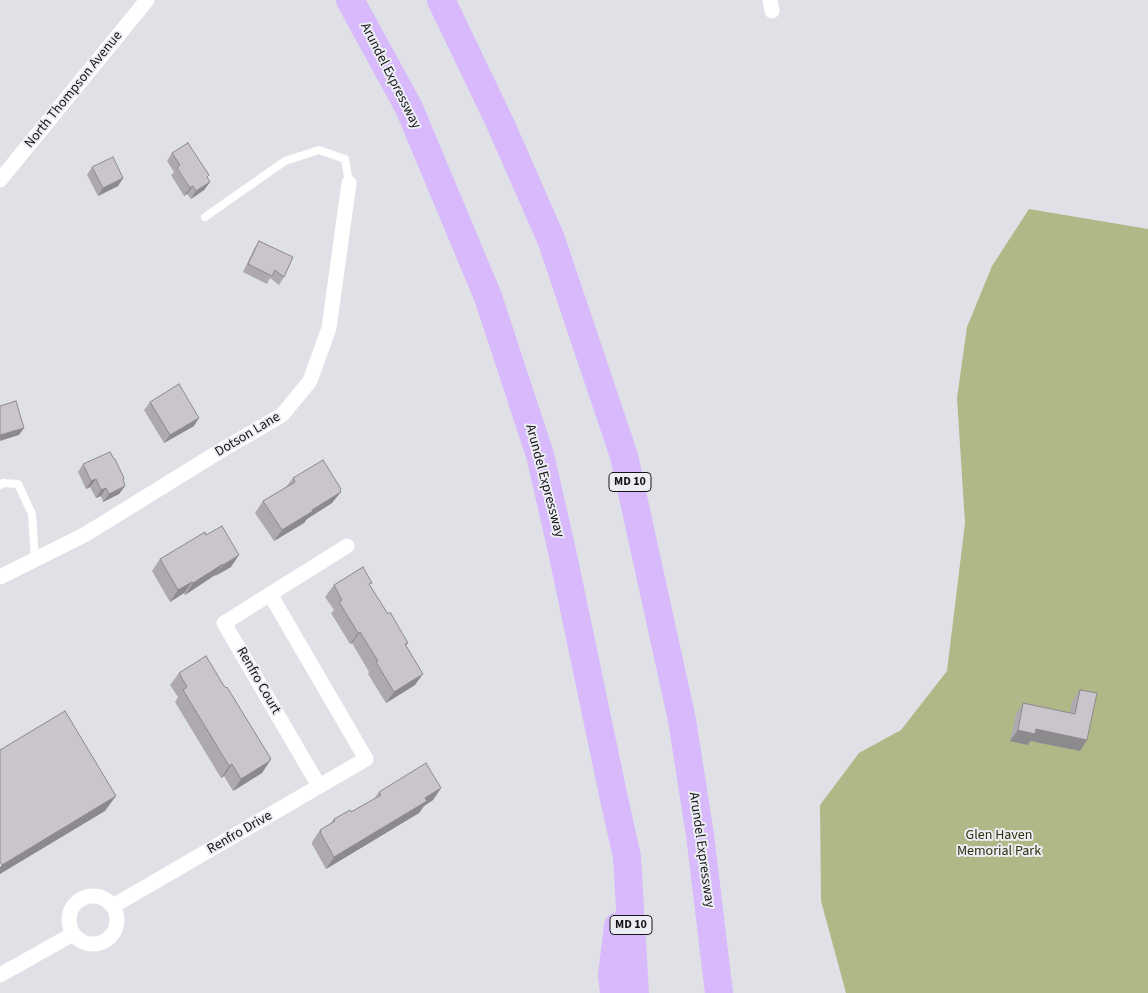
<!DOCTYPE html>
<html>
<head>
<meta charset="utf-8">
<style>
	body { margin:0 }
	canvas { display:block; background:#e0e1e6 }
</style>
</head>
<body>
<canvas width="1148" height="993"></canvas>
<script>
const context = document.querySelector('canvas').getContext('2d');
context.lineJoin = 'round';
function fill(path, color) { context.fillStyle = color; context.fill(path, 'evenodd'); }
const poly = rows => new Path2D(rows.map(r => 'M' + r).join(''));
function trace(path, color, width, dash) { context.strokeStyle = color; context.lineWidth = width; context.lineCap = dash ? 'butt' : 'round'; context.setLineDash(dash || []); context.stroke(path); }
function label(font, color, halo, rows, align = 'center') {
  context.font = font + ' "Source Sans 3",sans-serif'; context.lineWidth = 4; context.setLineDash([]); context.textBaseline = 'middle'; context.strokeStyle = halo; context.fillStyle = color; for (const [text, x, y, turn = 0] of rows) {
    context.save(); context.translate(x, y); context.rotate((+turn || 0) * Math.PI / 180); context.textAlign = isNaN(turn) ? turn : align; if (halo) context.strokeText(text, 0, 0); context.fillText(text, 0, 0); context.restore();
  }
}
const green = poly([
	[1029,209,1148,229,1148,993,846,993,821,901,820,805,859,753,901,730,947,671,965,523,957,398,967,327,992,266]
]);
const service = poly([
	[205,217,285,161,319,150,345,159,349,183],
	[0,485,3,483,18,484,32,514,35,560]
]);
const minor = poly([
	[770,0,772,11],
	[0,180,147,0],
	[0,577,86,534,220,451,282,415,310,381,329,328,349,183],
	[319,786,224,623,347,546],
	'69 920a24 24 0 1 1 48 0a24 24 0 1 1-48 0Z',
	[113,906,366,759,270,594],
	[0,975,73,934]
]);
const motorway = poly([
	[350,0,409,108,488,297,540,455,562,551,613,794,627,857,635,993],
	[441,0,500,123,551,239,624,456,682,720,700,835,719,993],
	[614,993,612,975,618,926]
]);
const wall = poly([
	[172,153,207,178,210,182,204,190,191,199,187,194,184,196,171,175,174,172,167,161],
	[92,167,123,178,118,186,98,196,87,175],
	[259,241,284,277,279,285,270,278,267,284,243,272,254,249],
	[150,402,194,426,164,443,144,410],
	[83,464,124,478,123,480,125,486,119,494,103,502,101,496,96,498,90,487,86,489,78,472],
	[293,478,340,491,332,503,307,519,304,523,274,541,255,513,263,501,286,487],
	[205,532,231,567,215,576,215,575,185,595,184,593,170,602,152,571,160,559],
	[334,585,370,586,388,614,408,643,406,646,415,685,386,703,368,674,369,672,352,643,350,644,331,613,334,610,325,597],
	[179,673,270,761,262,773,233,791,224,776,221,778,175,702,178,697,170,685],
	[1080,690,1087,740,1080,751,1030,741,1028,745,1010,741,1016,714,1023,703,1070,713,1072,701],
	[441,788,433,800,424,806,419,813,326,869,312,844,312,842,320,830,330,824,334,819,351,812,374,799,379,792]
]);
const shadedWall = poly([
	[123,178,118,186,98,196,103,188],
	[210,182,204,190,191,199,196,191],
	[193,186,187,194,184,196,190,188],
	[199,418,194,426,164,443,170,435],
	[24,428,19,435,0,441,0,435],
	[96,479,90,487,86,489,91,481],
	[125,486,119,494,103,502,109,494],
	[106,488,101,496,96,498,101,490],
	[341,489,338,493,341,492,332,503,307,519,304,523,274,541,282,530],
	[239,555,231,567,215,576,223,565],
	[223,564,215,575,185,595,193,583],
	[192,582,184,593,170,602,178,590],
	[360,632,352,643,350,644,358,633],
	[423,674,415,685,386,703,394,692],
	[1036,729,1087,740,1080,751,1030,741,1028,745,1010,741,1018,730],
	[271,759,262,773,233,791,241,779],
	[232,764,224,776,221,778,229,766],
	[441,788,433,800,424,806,419,813,326,869,334,857],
	[116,796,105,811,0,874,0,867,2,865]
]);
const building = poly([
	[188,143,209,175,207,177,210,182,196,191,193,186,190,188,177,168,180,165,172,153,188,143],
	[113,157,123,178,103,188,92,167,113,157],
	[259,241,293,257,284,277,275,270,272,276,248,264,259,241],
	[179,384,199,418,170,435,150,402,179,384],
	[16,401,24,428,0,435,0,406,16,401],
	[110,452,114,459,115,459,124,478,123,479,125,486,109,494,106,488,101,490,96,479,91,481,83,464,110,452],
	[323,460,341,489,340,490,341,492,312,510,313,511,282,530,263,501,295,482,293,478,323,460],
	[222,526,239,555,223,565,223,564,193,583,192,582,178,590,160,559,205,532,206,535,222,526],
	[363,567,372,583,369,584,388,614,390,612,408,643,405,644,423,674,394,692,376,662,378,661,360,632,358,633,339,602,342,600,334,585,363,567],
	[206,656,224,686,226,688,227,687,271,759,269,760,270,761,241,779,232,764,229,766,183,690,187,687,179,673,206,656],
	[1080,690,1097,693,1087,740,1036,729,1035,734,1018,730,1023,703,1075,714,1080,690],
	[65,711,116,796,2,865,0,862,0,750,65,711],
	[426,763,441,788,425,798,427,801,334,857,320,832,321,832,320,830,335,821,334,819,350,810,351,812,381,795,379,792,426,763]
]);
const shields = [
	[630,482,42],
	[631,925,42]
];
const shieldNames = [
	["MD 10",630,482],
	["MD 10",631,925]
];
const streetNames = [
	["Arundel Expressway",390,76,63],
	["North Thompson Avenue",74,90,-51],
	["Dotson Lane",248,435,-31],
	["Arundel Expressway",544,481,75],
	["Renfro Court",258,681,60],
	["Renfro Drive",240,833,-30],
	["Arundel Expressway",701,850,82]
];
const parkNames = [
	["Glen Haven",999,836],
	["Memorial Park",999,852]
];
fill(green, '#b1b887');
trace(service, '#fff', 8);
trace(minor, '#fff', 15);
trace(motorway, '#d7b9fc', 28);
fill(wall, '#ada9ae');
fill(shadedWall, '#8d8a8d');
fill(building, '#c9c5ca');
trace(building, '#8d8a8d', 1);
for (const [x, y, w] of shields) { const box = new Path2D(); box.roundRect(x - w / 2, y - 9.5, w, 19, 4); context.fillStyle = '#edeef4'; context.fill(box); trace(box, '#151517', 1); }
label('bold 12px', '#151517', null, shieldNames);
label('14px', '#151517', '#edeef4', streetNames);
label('14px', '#2e320e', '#edeef4', parkNames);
</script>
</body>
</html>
